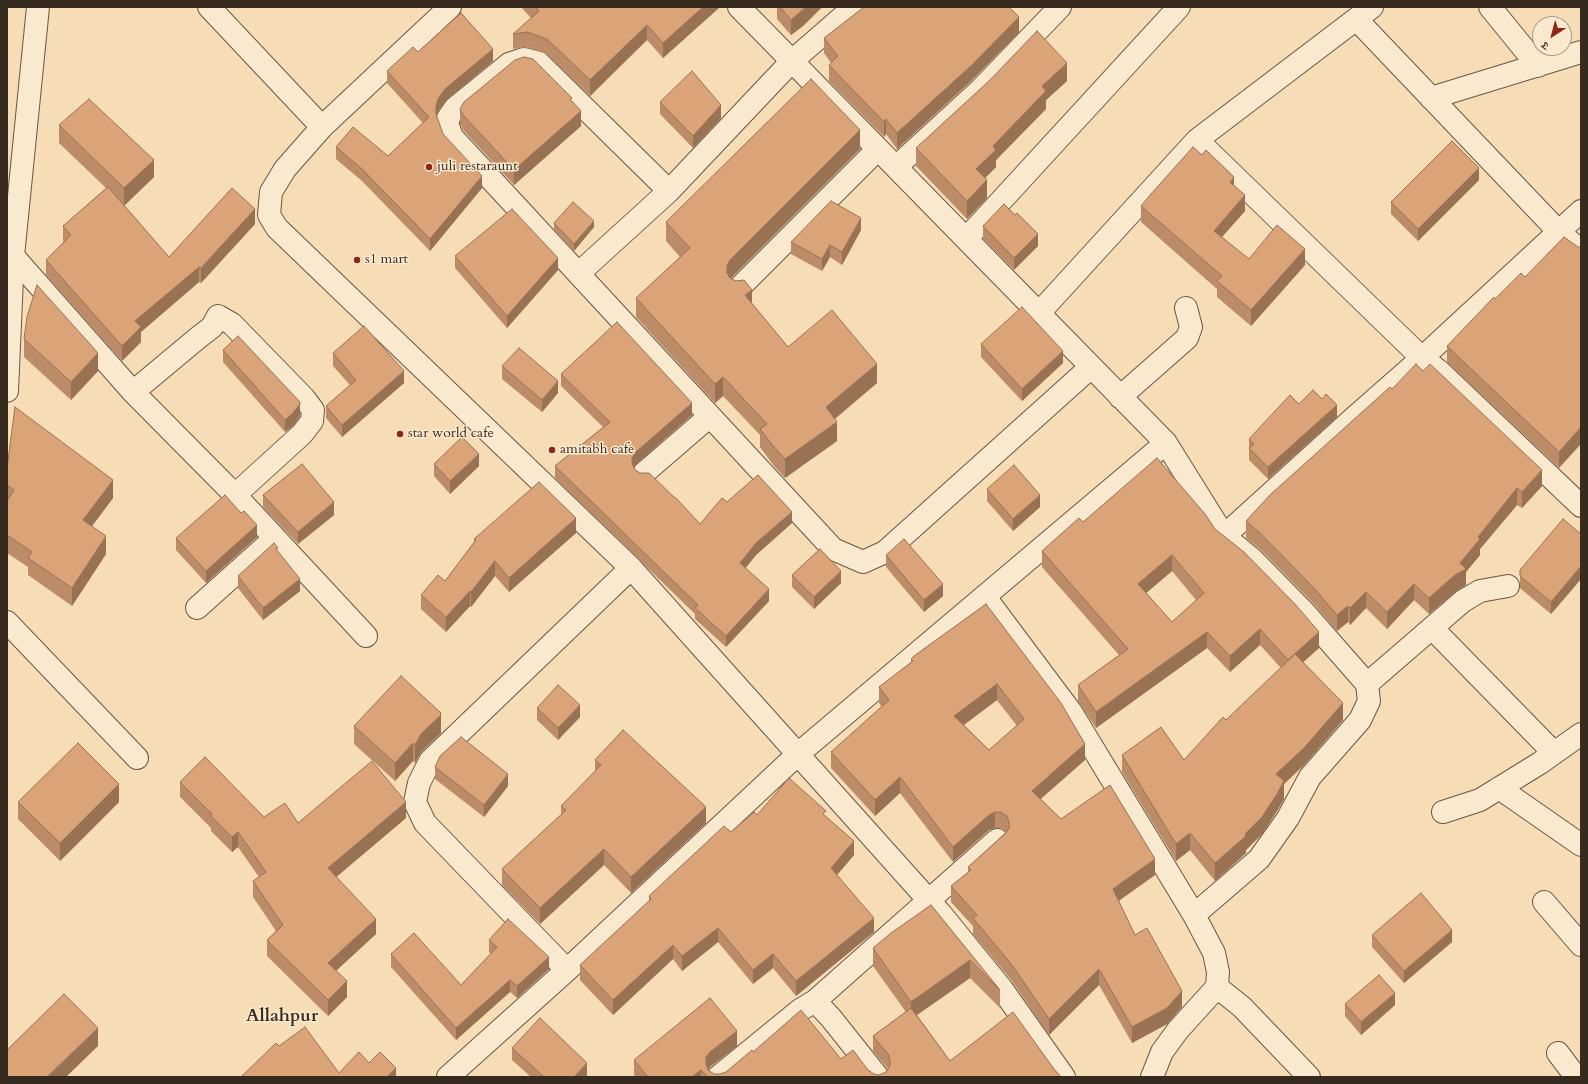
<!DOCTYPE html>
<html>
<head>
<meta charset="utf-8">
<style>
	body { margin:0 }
	#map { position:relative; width:1588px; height:1084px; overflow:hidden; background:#f6ddb5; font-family:Cardo,"Noto Serif Devanagari",serif }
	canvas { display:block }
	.frame { position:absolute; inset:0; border:8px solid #372b20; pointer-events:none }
	.north { position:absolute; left:1532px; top:16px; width:40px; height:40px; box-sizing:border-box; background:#f9e9cf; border:1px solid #ab9d89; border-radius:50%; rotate:216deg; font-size:11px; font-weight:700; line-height:16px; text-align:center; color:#372b20 }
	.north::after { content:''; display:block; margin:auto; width:14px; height:18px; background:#8f2418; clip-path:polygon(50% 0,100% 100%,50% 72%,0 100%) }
</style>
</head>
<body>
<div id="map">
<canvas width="1588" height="1084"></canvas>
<div class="frame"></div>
<div class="north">उ</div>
</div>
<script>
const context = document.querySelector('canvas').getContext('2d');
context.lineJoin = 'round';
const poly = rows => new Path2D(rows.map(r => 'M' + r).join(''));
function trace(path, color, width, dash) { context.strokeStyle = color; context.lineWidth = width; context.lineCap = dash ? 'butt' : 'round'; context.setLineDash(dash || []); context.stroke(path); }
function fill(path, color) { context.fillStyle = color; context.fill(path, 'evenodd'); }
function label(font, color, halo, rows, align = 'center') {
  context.font = font + ' Cardo,serif'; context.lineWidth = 3; context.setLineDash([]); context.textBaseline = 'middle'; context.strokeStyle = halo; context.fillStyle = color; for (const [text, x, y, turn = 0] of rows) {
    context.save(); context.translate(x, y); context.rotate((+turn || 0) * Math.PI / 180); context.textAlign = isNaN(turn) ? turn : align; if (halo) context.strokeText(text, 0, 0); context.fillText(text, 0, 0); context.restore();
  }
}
const street = poly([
	[209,7,322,127],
	[450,7,322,127,285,169,271,192,269,215,277,228,631,568,941,914,1002,989,1064,1077],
	[739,7,1166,443,1224,536,1252,559,1304,612,1367,684,1369,701,1360,720,1310,777,1288,818,1259,859,1194,915],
	[1490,7,1538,66],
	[1357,20,1559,232,1581,251],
	[1431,98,1581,52],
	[1197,140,1422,358,1439,371,1581,506],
	[896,167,981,89,1060,7],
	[669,191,539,63,524,59,509,64,455,108,448,118,448,126,452,137,833,549,863,562,885,552,1091,367],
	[966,239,1179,7],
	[13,256,133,392,235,495,366,636],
	[579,273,669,191,792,61,854,7],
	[739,288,878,149],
	[1039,313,1197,140,1372,7],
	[7,391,13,256,38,7],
	[133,392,199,337,212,327,218,316,232,324,304,398,313,410,312,421,302,434,235,495],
	[1120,397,1187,338,1191,327,1186,308],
	[644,473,710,416],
	[1224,536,1355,417,1422,358,1581,211],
	[985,597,1071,712,1194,915,1214,953,1218,972,1217,987,1178,1030,1162,1052,1152,1077],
	[197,608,275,538],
	[7,622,137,758],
	[1433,629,1554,753],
	[1367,684,1463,601,1480,591,1508,586],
	[1499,788,1581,845],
	[1443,812,1480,800,1540,763,1581,734],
	[1544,902,1581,945],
	[567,970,425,823,415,802,419,783,430,761,631,568],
	[1217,987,1242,1007,1309,1077],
	[815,1001,831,1018,878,1077],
	[1558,1053,1576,1077],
	[448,1077,567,970,798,754,1166,443],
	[718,1077,800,1010,815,1001,997,840]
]);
const wall = poly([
	[521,7,720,7,663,58,647,40,590,96,547,54,527,47,513,49,513,34,531,18],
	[777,7,822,7,803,26,791,35,777,19],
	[1019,32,972,80,897,149,886,134,884,137,829,81,829,65,831,63,824,53,824,38],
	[418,52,493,61,445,101,438,111,436,116,443,134,482,188,430,251,362,181,336,159,336,147,388,156,423,123,387,83,387,71],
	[1067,81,1046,100,1046,109,996,160,996,167,985,178,987,198,967,219,916,166,916,148],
	[572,101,581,126,514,185,463,130,460,124,460,109],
	[660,102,721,118,693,148,660,114],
	[59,125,154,177,124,205,169,257,255,224,201,283,199,282,141,332,141,342,122,361,46,275,46,260,64,242,63,241,63,226,106,188,59,143],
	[860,149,731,278,788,347,877,383,835,419,837,441,785,478,774,466,760,447,760,435,723,396,715,403,636,317,636,298,680,257,666,241,666,222],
	[1202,155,1234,186,1245,211,1222,237,1249,259,1305,265,1251,326,1217,297,1217,289,1141,222,1141,206,1151,195,1151,194],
	[1479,180,1418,241,1391,214,1391,202],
	[1015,215,1038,246,1014,270,983,239,983,226],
	[554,223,594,227,574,251,554,229],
	[861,230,842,265,830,257,822,271,791,254,791,242],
	[1578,247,1559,468,1447,362,1447,346,1495,299,1525,277],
	[455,256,558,270,507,328,455,268],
	[24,339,98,371,71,400,24,357],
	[981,344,1063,363,1022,401,981,357],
	[223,350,300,416,293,426,285,432,223,362],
	[333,353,404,383,342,437,326,418,326,406,350,385,333,366],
	[502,366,558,393,542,412,502,379],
	[561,374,692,415,636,464,633,467,635,470,700,524,727,502,792,523,756,555,745,568,769,601,726,647,695,619,695,614,555,478,555,466,603,427,561,386],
	[1392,389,1542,486,1522,508,1517,505,1480,549,1480,555,1466,572,1466,585,1455,592,1429,614,1414,600,1387,629,1366,608,1350,625,1348,622,1337,631,1313,603,1261,550,1246,538,1246,521],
	[1322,399,1337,417,1268,479,1249,460,1249,439,1299,404],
	[434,464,479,466,450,494,434,476],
	[7,468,113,498,92,526,106,554,72,606,28,575,28,567,7,553],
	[987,489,1040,507,1013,531,987,501],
	[263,495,334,515,298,544,263,507],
	[1083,522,1215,529,1319,648,1303,662,1343,720,1304,765,1284,784,1284,799,1277,811,1262,834,1246,850,1246,853,1215,881,1190,850,1176,861,1122,772,1122,755,1184,760,1281,668,1260,645,1230,672,1207,648,1096,728,1078,701,1078,685,1119,655,1042,567,1042,551],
	[1172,571,1196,600,1172,622,1146,593],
	[576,533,509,592,495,576,471,607,470,606,446,632,421,609,421,595,445,581,474,542,474,539],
	[1581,534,1581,579,1551,614,1520,588,1520,570],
	[257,537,206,583,176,550,176,538],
	[278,552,300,591,263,620,238,588,238,576],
	[886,555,943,596,924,612,886,567],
	[792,575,841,583,814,609,792,587],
	[986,604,1085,760,1041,799,1061,819,1155,875,1118,901,1135,935,1182,1007,1167,1024,1132,1043,1099,985,1049,1035,1012,981,973,934,973,926,951,902,951,886,968,872,968,867,1006,832,1001,828,995,828,989,830,953,862,900,793,875,816,831,768,831,752,882,707,879,703,879,687,911,662,911,659],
	[997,700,1017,726,989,750,964,725],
	[537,708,580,717,558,740,537,720],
	[441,713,441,733,421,752,415,763,413,761,395,781,354,744,354,726],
	[595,760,706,823,631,893,604,865,540,924,502,885,502,869,561,815,561,806,595,772],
	[435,767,508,786,484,817,435,779],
	[180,782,264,817,298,823,406,818,336,877,376,934,336,971,347,997,328,1016,267,956,267,940,276,931,253,897,253,881,259,877,238,847,232,852,211,831,211,828,180,797],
	[18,802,119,802,60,861,18,819],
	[757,815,826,816,854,855,837,875,874,932,796,996,773,968,753,984,718,942,682,971,673,959,613,1015,580,980,580,965,649,902,649,896,731,832],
	[931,905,1000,990,1000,1008,970,978,917,1015,950,1061,1054,1069,1061,1077,636,1077,634,1075,634,1060,737,1046,710,1067,708,1070,714,1074,720,1074,726,1072,753,1052,841,1059,868,1070,874,1074,879,1075,886,1072,888,1069,873,1051,873,1036,906,1012,873,966,873,948],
	[1372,935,1452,942,1404,983,1372,947],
	[489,940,549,969,517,998,510,992,456,1040,391,967,391,954,461,985,491,954,489,952],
	[1345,1004,1395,1005,1361,1035,1345,1016],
	[512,1048,587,1075,586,1077,531,1077,512,1060]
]);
const shadedWall = poly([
	[703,7,720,7,663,58,663,43],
	[806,7,822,7,803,26,791,35,791,20],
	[1019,17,1019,32,972,80,897,149,897,133],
	[647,25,647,40,590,96,590,80],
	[493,49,493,61,445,101,438,111,436,118,436,106,438,99,445,89],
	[1067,63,1067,81,1046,100,1046,109,996,160,996,167,976,187,976,169,993,146,1042,86],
	[721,105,721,118,693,148,693,136],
	[581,111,581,126,514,185,514,170],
	[886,119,886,134,884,137,884,122],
	[860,130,860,149,730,279,727,285,727,266,730,260],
	[154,160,154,177,124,206,124,188],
	[1479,168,1479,180,1418,241,1418,229],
	[482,176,482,188,430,251,430,239],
	[1234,177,1234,193,1230,182],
	[987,180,987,198,967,219,967,201],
	[1245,195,1245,211,1214,246,1214,231],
	[255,209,255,224,201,283,201,268],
	[861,218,861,230,842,265,842,252],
	[594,221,594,227,574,251,574,244],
	[1038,234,1038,246,1014,270,1014,258],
	[830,245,830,257,822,271,822,259],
	[1305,249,1305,265,1251,326,1251,310],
	[558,258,558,270,507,328,507,316],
	[199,267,199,282,141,332,141,342,122,361,122,346,135,321],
	[752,290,752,309,745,295],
	[1063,351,1063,363,1022,401,1022,389],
	[98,353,98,371,71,400,71,382],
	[877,364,877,383,826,426,826,407],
	[404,371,404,383,342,437,342,425],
	[723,377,723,396,715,403,715,384],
	[558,381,558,393,542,412,542,400],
	[300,402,300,416,293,426,285,432,285,420],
	[692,403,692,415,636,464,632,469,632,475,632,458,636,452],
	[1337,405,1337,417,1268,479,1268,467],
	[837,422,837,441,785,478,785,459],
	[1581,427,1581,444,1559,468,1559,452],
	[479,454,479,466,450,494,450,481],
	[1542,470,1542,486,1522,508,1522,492],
	[113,480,113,498,83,538,83,520],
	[1517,488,1517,505,1480,549,1480,555,1466,572,1466,585,1455,592,1429,614,1429,598,1460,563,1478,537],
	[1040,495,1040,507,1013,531,1013,519],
	[334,502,334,515,298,544,298,532],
	[792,512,792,523,756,555,740,575,740,563,756,543],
	[576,518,576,533,509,592,509,578],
	[257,525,257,537,206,583,206,571],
	[106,536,106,554,72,606,72,588],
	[1172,555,1172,571,1138,600,1138,584],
	[495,561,495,576,471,607,471,592],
	[1581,566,1581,579,1551,614,1551,602],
	[841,571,841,583,814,609,814,597],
	[300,579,300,591,263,620,263,608],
	[943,584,943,596,924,612,924,600],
	[1414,584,1414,600,1387,629,1387,612],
	[769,589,769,601,726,647,726,636],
	[470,591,470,606,446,632,446,617],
	[1366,592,1366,608,1350,625,1350,608],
	[1348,606,1348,622,1337,631,1337,615],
	[1260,629,1260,645,1230,672,1230,656],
	[1207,632,1207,648,1096,728,1096,712],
	[1319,632,1319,648,1288,676,1288,660],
	[997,684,997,700,954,732,954,716],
	[1343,703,1343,720,1304,765,1284,784,1284,799,1277,811,1262,834,1246,850,1246,853,1215,881,1215,863,1245,834,1276,774],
	[580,705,580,717,558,740,558,728],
	[441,713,441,733,421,752,415,763,415,745,421,734],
	[413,743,413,761,395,781,395,763],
	[1085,744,1085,760,1032,806,1032,791],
	[508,774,508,786,484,817,484,805],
	[900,777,900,793,875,816,875,800],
	[119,784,119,802,60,861,60,843],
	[406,802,406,818,328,884,328,868],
	[706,807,706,823,631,893,631,877],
	[995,812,995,828,989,830,953,862,953,847,989,815],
	[238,832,238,847,232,852,232,837],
	[1190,833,1190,850,1176,861,1176,844],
	[854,841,854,855,831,882,831,868],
	[604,849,604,865,540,924,540,908],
	[1155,859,1155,875,1113,905,1113,889],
	[874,918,874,932,796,996,796,981],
	[376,919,376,934,328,978,328,963],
	[718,928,718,942,682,971,682,956],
	[1452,930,1452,942,1404,983,1404,971],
	[673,945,673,959,613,1015,613,1000],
	[773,954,773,968,753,984,753,970],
	[549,957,549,969,517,998,517,986],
	[970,960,970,978,911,1019,911,1002],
	[1099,969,1099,985,1049,1035,1049,1019],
	[510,980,510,992,456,1040,456,1028],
	[347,981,347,997,328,1016,328,1000],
	[1182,991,1182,1007,1167,1024,1132,1043,1132,1027],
	[1395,993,1395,1005,1361,1035,1361,1022],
	[98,1028,98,1046,66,1077,47,1077],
	[737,1031,737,1046,710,1067,706,1072,706,1057,710,1052],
	[587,1063,587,1075,586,1077,574,1077],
	[396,1068,396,1077,387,1077],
	[701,1070,701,1077,692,1077]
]);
const building = poly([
	[535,7,703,7,663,43,647,25,590,80,547,39,527,32,513,34,539,11,535,7],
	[780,7,806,7,791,20,780,7],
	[864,7,1009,7,1019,17,972,65,897,133,886,119,884,122,829,65,838,56,824,38,864,7],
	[461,13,493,49,445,89,438,99,436,106,436,114,443,134,482,176,430,239,362,169,336,147,353,127,388,156,429,117,387,71,413,47,418,52,461,13],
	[1037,31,1067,63,1042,86,1046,91,993,146,996,150,976,169,987,180,967,201,916,148,990,80,1037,31],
	[524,57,533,59,572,98,570,99,581,111,514,170,463,115,460,109,464,102,515,60,524,57],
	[692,71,721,105,693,136,660,102,692,71],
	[811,79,860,130,730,260,727,266,727,273,730,278,736,281,744,280,752,290,745,295,788,347,832,310,877,364,826,407,837,422,785,459,774,447,760,429,767,424,723,377,715,384,636,298,690,248,666,222,811,79],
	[89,99,154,160,124,188,59,125,89,99],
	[1452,141,1479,168,1418,229,1391,202,1452,141],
	[1193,147,1202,155,1206,150,1234,177,1230,182,1245,195,1214,231,1249,259,1277,225,1305,249,1251,310,1217,281,1222,276,1141,206,1151,194,1193,147],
	[108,187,169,257,232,188,255,209,201,268,199,267,135,321,141,327,122,346,46,260,71,235,63,226,108,187],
	[831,201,861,218,842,252,830,245,822,259,791,242,831,201],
	[573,202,594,221,574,244,554,223,573,202],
	[1004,204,1015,215,1017,213,1038,234,1014,258,983,226,1004,204],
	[512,209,558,258,507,316,455,256,512,209],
	[1564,237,1578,247,1581,247,1581,427,1559,452,1447,346,1494,297,1495,299,1521,273,1525,277,1564,237],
	[37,285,98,353,71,382,24,339,27,317,37,285],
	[1022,307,1063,351,1022,389,981,344,1022,307],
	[617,322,692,403,636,452,632,458,632,463,635,470,640,473,649,473,675,498,676,498,700,524,722,498,727,502,758,475,792,512,756,543,740,563,769,589,726,636,695,608,698,605,555,466,610,422,561,374,617,322],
	[364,326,404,371,342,425,326,406,356,380,333,353,364,326],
	[238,336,300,402,300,404,293,413,285,420,223,350,238,336],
	[519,348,558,381,542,400,502,366,519,348],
	[1416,364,1423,371,1430,364,1542,470,1522,492,1517,488,1478,537,1480,539,1460,563,1466,569,1455,575,1429,598,1414,584,1387,612,1366,592,1350,608,1348,606,1337,615,1313,587,1261,534,1246,521,1271,494,1390,387,1392,389,1416,364],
	[1313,390,1322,399,1326,394,1337,405,1268,467,1249,448,1254,444,1249,439,1290,395,1299,404,1313,390],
	[15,407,113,480,83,520,106,536,72,588,28,558,32,552,7,535,7,501,14,490,7,485,7,468,15,407],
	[462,437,479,454,450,481,434,464,462,437],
	[1157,458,1205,514,1215,529,1244,552,1295,604,1319,632,1288,660,1260,629,1230,656,1207,632,1096,712,1078,685,1128,649,1042,551,1079,518,1083,522,1157,458],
	[1172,555,1204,593,1172,622,1138,584,1172,555],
	[302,464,334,502,298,532,263,495,302,464],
	[1014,465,1040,495,1013,519,987,489,1014,465],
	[539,482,576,518,509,578,495,561,471,592,470,591,446,617,421,595,438,575,445,581,476,540,474,539,539,482],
	[225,495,241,513,244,511,257,525,206,571,176,538,225,495],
	[1563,519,1581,534,1581,566,1551,602,1520,576,1520,570,1563,519],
	[904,539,943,584,924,600,886,555,904,539],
	[274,543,278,548,276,549,300,579,263,608,238,576,274,543],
	[820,549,841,571,814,597,792,575,820,549],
	[986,604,1061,703,1085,744,1032,791,1061,819,1110,785,1155,859,1113,889,1135,935,1147,928,1182,991,1167,1008,1132,1027,1099,969,1049,1019,1012,965,973,918,977,915,951,886,971,870,968,867,1006,833,1009,828,1009,822,1007,816,1001,812,995,812,989,815,953,847,900,777,875,800,831,752,889,700,879,687,913,661,911,659,914,656,986,604],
	[997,684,1024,719,989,750,954,716,997,684],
	[1295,654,1343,703,1304,748,1276,774,1284,781,1277,794,1262,817,1245,834,1246,836,1215,863,1190,833,1176,844,1122,755,1161,727,1184,760,1223,717,1226,720,1295,654],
	[401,676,441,713,440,714,441,715,421,734,415,745,413,743,395,763,354,726,401,676],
	[558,685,580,705,558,728,537,708,558,685],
	[623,730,706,807,631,877,604,849,540,908,502,869,566,810,561,806,601,765,595,760,623,730],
	[461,737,508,774,484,805,435,767,440,756,461,737],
	[78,743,119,784,60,843,18,802,78,743],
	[205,757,264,817,285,803,298,823,372,761,406,802,328,868,376,919,328,963,347,981,328,1000,267,940,283,925,253,881,266,872,238,832,232,837,211,816,212,814,180,782,205,757],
	[789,778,826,811,823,814,854,841,831,868,874,918,796,981,773,954,753,970,718,928,682,956,673,945,613,1000,580,965,651,899,649,896,724,826,731,832,754,812,757,815,789,778],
	[1421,893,1452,930,1404,971,1372,935,1421,893],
	[931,905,1000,990,970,960,911,1002,873,948,891,933,931,905],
	[508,919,549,957,517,986,510,980,456,1028,391,954,414,933,461,985,497,947,489,940,508,919],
	[1379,975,1395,993,1361,1022,1345,1004,1379,975],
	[64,994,98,1028,47,1077,9,1077,7,1075,7,1050,64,994],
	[710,998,737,1031,710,1052,706,1057,706,1064,708,1070,714,1074,720,1074,726,1072,752,1050,753,1052,801,1010,841,1059,853,1050,868,1070,874,1074,879,1075,886,1072,890,1066,890,1060,888,1054,873,1036,911,1008,950,1061,1013,1012,1054,1069,1061,1077,708,1077,701,1070,692,1077,648,1077,634,1060,710,998],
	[540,1018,587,1063,574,1077,544,1077,512,1048,540,1018],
	[305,1027,339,1073,359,1052,369,1063,380,1052,396,1068,387,1077,241,1077,276,1043,279,1046,305,1027]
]);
const markers = [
	[429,167,4,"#8f2418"],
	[357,260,4,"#8f2418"],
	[400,434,4,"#8f2418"],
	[552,450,4,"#8f2418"]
];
const poiNames = [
	["juli restaraunt",437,167],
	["s1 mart",365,260],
	["star world cafe",408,434],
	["amitabh cafe",560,450]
];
const districtNames = [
	["Allahpur",282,1017]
];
trace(street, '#675845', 24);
trace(street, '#f9e9cf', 22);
fill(wall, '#bb8c67');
fill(shadedWall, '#997254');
fill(building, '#daa378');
trace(building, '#997254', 1);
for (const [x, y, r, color] of markers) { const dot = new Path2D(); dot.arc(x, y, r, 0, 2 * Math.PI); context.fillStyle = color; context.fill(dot); trace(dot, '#f9e9cf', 1.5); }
label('14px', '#372b20', '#f9e9cf', poiNames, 'left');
label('bold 18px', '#372b20', '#f9e9cf', districtNames);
</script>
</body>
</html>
